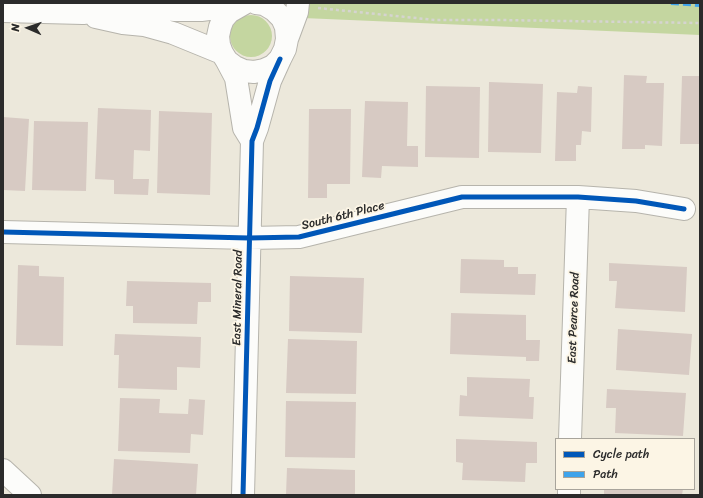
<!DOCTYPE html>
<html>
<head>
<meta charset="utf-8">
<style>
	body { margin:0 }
	#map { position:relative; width:703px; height:498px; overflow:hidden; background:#ece8db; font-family:Sriracha,sans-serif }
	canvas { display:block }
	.frame { position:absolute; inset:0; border:4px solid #2b2b2b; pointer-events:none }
	.legend { position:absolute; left:555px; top:438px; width:140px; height:52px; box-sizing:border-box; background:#fcf5e5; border:1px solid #a8a49b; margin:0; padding:5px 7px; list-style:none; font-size:12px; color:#2b2b2b }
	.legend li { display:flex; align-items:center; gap:8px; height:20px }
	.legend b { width:20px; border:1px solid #a8a49b }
	.north { position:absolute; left:8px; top:8px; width:40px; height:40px; -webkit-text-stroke:3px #fcf5e5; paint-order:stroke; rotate:272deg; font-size:11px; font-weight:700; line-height:16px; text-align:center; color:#2b2b2b }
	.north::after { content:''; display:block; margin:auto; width:14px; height:18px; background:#2b2b2b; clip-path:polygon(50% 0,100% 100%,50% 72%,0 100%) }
</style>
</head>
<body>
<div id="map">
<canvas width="703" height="498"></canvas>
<div class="frame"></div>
<ul class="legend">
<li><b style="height:5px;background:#0057b8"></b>Cycle path</li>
<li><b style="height:5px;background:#3ea3eb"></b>Path</li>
</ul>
<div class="north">N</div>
</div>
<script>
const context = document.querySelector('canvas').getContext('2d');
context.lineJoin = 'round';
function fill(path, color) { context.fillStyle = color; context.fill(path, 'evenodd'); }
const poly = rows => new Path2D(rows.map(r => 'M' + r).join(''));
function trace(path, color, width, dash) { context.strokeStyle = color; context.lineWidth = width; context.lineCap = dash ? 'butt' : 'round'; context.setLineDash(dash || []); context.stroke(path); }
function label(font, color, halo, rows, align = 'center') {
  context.font = font + ' Sriracha,sans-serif'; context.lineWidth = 3.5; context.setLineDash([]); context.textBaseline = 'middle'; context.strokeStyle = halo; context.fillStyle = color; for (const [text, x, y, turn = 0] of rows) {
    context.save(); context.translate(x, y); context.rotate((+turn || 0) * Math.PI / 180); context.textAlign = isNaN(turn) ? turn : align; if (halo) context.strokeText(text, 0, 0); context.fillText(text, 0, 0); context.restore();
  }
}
const green = poly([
	[304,3,700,3,700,35,303,18],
	'230 36a21 21 0 1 1 42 0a21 21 0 1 1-42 0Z'
]);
const building = poly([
	[624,75,647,76,646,83,664,83,662,146,645,145,645,149,622,149],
	[682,76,700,76,700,144,680,144],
	[489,82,543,84,541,153,488,152],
	[426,86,480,87,479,158,425,157],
	[578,86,592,87,591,132,582,131,581,145,576,145,576,161,555,161,557,92,577,93],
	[365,101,408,102,407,146,418,146,418,167,382,166,381,178,362,177],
	[98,108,151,110,150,151,134,150,133,179,149,179,148,195,114,194,114,180,95,179],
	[309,109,351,109,350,184,327,184,327,198,308,198],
	[159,111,212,113,210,195,157,193],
	[3,117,29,119,25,191,3,190],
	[34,121,88,122,86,191,32,190],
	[461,259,504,260,504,267,518,267,518,274,536,274,535,295,460,293],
	[609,263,687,267,685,312,615,308,617,281,609,281],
	[18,265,39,266,39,276,64,277,63,346,16,345],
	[290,276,364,278,362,333,289,331],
	[127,281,211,283,211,302,198,302,197,324,133,323,133,306,126,306],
	[451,313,526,315,526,340,540,340,539,361,526,361,526,357,450,354],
	[618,329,692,334,689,375,616,370],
	[115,334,201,337,200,368,177,367,177,390,118,388,119,355,114,355],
	[288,339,357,341,356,394,286,393],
	[467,377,530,379,529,397,534,397,533,419,459,416,460,395,467,396],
	[607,389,686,393,683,436,615,433,616,408,606,408],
	[120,398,160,399,159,413,188,414,189,399,205,400,203,435,191,434,190,453,118,451],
	[286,401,356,402,355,458,285,457],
	[456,439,537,442,537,463,526,463,525,482,462,480,463,463,456,462],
	[114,459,198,464,196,495,112,495],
	[287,468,355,470,355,495,286,495],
	[604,489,683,489,682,495,604,495]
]);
const path = poly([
	[318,8,435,20,498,20,700,23]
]);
const minor = poly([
	[243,4,229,12,223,19,220,27,218,36,219,45,222,53,227,61,235,67,244,71,254,72,264,70,273,66,280,59,285,49,287,39,286,27,282,18,274,10,264,4,256,3],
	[3,11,83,13,124,8,148,8,175,10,201,10,240,5],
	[96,17,123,23,144,25,173,33,222,53],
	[287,39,297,12,298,3],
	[227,61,236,78,244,128,252,141],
	[3,232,249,238,299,237,462,197,578,197,636,201,684,209],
	[570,439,578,197],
	[3,470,30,495],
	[243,495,252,141,257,128,270,81,280,59],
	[569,495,569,489]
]);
const quiet = poly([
	[671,3,700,5]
]);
const cycleway = poly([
	[3,232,249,238,299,237,462,197,578,197,636,201,684,209],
	[243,495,252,141,257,128,270,81,280,59]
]);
const streetNames = [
	["South 6th Place",343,216,-14],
	["East Mineral Road",238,298,-89],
	["East Pearce Road",574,318,-88]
];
fill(green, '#c4d6a0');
fill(building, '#d7cac3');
trace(minor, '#b6b4ac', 24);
trace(path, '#d5d4d0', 2.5, [3, 3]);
trace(minor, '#fcfcfa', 22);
trace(quiet, '#3ea3eb', 4, [8, 4]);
trace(cycleway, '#0057b8', 5);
label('12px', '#2b2b2b', '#fcf5e5', streetNames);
</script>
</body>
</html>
